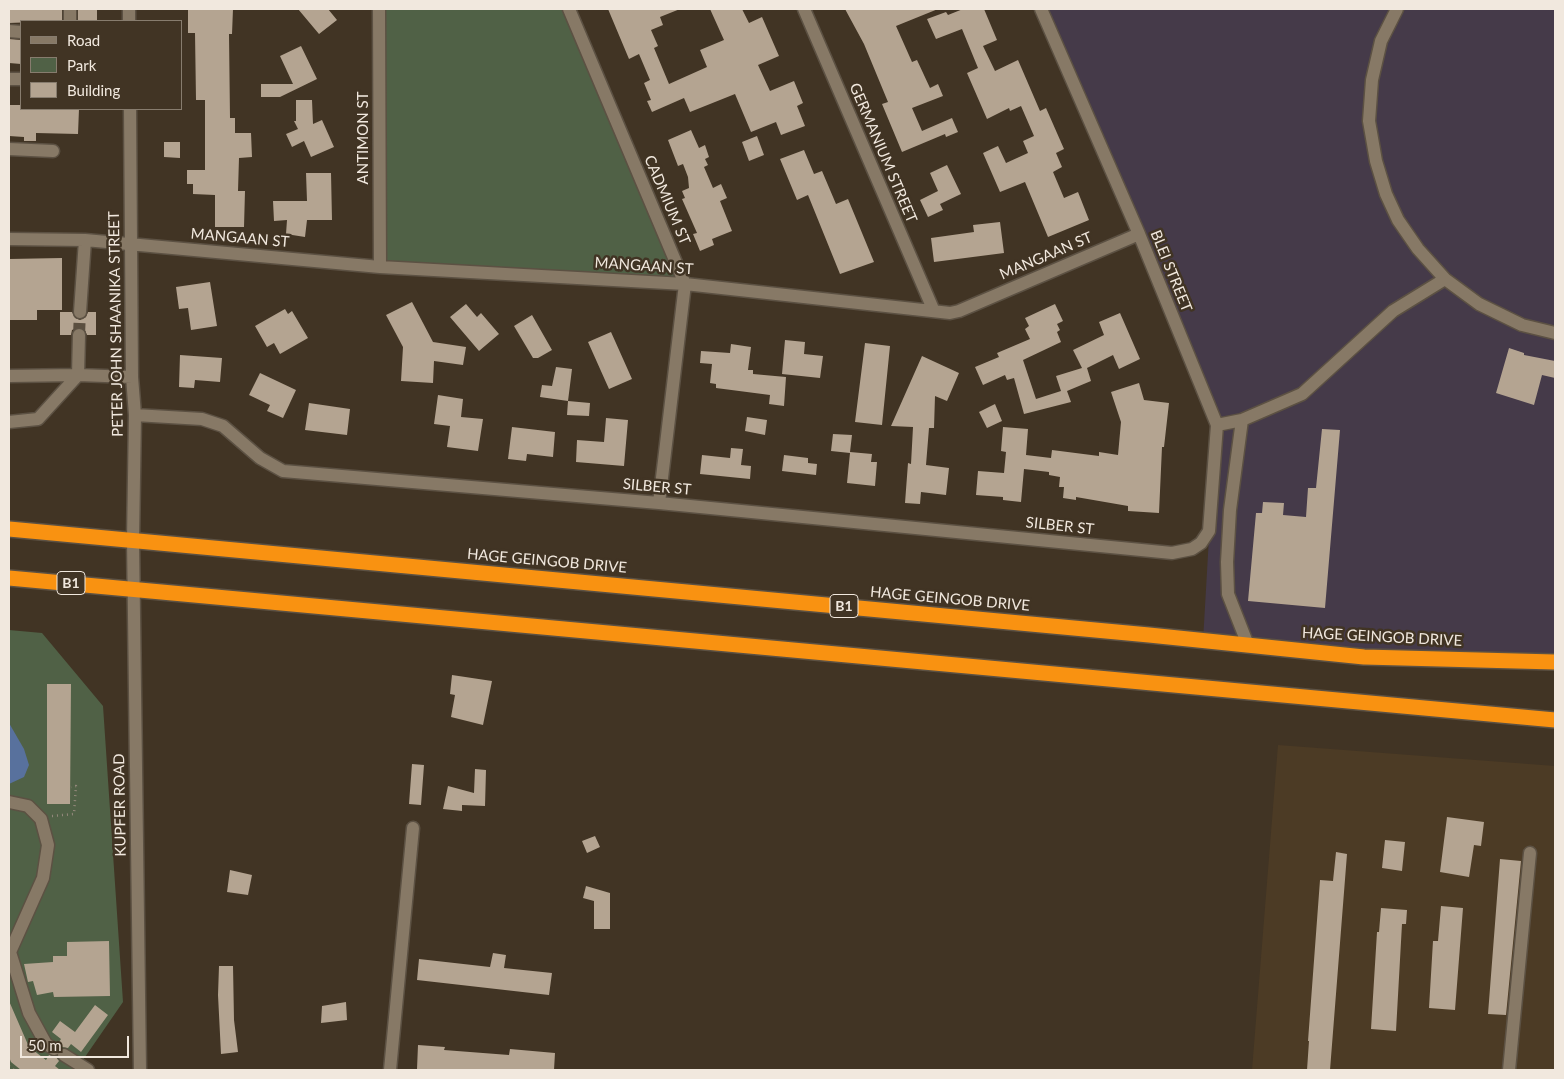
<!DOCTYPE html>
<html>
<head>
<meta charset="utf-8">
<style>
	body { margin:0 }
	#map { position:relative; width:1564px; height:1079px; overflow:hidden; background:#413424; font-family:Lato,sans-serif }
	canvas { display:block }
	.frame { position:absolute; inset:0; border:10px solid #f1e8de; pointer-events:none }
	.legend { position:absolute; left:20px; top:20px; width:162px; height:90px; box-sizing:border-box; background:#413424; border:1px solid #877c6e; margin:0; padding:6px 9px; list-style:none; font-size:15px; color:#f1e8de }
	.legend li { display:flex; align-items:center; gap:10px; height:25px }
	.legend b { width:25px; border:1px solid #877c6e }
	.scale { position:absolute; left:20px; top:1036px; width:109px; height:22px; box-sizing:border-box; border:2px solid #f1e8de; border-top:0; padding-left:6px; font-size:15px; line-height:18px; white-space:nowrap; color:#f1e8de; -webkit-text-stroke:4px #413424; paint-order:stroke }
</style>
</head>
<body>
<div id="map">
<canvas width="1564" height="1079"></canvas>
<div class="frame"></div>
<ul class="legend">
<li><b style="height:6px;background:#877966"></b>Road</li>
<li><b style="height:14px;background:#506146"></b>Park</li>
<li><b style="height:14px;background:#b4a491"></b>Building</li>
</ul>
<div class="scale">50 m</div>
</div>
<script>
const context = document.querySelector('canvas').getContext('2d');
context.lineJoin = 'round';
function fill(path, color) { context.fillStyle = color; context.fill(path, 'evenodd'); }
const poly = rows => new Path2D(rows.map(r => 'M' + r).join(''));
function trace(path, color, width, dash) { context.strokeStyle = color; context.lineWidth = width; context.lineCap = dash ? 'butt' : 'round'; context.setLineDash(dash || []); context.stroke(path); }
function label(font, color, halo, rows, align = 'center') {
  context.font = font + ' Lato,sans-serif'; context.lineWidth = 5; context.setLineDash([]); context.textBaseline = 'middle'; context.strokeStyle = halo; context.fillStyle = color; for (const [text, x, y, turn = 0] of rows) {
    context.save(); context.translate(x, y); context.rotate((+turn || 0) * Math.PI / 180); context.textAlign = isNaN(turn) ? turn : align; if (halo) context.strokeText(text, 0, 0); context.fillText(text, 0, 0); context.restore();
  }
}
const commercial = poly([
	[1041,9,1555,9,1555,662,1203,641,1216,416]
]);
const built = poly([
	[1278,745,1555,766,1555,1070,1252,1070]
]);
const green = poly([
	[379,9,569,9,685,284,380,267],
	[9,630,42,633,103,706,123,1002,76,1070,9,1070]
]);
const water = poly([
	[9,723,24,749,29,765,24,777,9,784]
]);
const building = poly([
	[9,9,62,9,62,21,9,23],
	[78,9,97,9,97,21,78,21],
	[188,9,233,9,232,34,229,34,230,118,235,118,235,133,251,133,252,157,239,158,238,191,245,191,244,227,215,227,215,195,193,194,193,184,187,184,187,170,205,170,205,100,196,100,195,33,188,33],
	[298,9,328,9,337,20,319,34],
	[608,9,680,9,660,17,663,25,651,30,658,46,654,48,669,84,707,67,700,50,724,40,710,9,742,9,749,23,762,17,779,56,758,65,770,91,794,81,803,103,797,106,805,126,781,135,776,122,751,132,735,94,690,112,684,98,652,112,647,101,651,100,644,83,650,80,639,54,629,59],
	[845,9,938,9,896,26,912,62,917,60,930,88,938,84,943,96,912,108,922,131,952,118,958,132,946,137,945,134,902,152,882,104,888,102,864,44],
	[963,9,984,9,997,40,983,46,995,71,1018,60,1040,111,1046,108,1064,149,1056,153,1062,167,1053,172,1064,198,1078,192,1089,220,1048,237,1025,182,1000,192,983,153,998,146,1006,163,1028,153,1023,141,1034,136,1021,106,1010,111,1009,108,987,119,967,73,978,68,962,29,936,39,927,19,946,12,948,15],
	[9,39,21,40,21,64,9,63],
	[301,46,317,79,280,97,261,97,261,84,293,84,280,56],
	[296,100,312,100,313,124,322,120,334,147,311,157,304,141,292,147,286,134,298,129,294,121,296,121],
	[9,105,21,105,21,109,79,109,78,134,36,133,36,141,24,141,24,137,9,136],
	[691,130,699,148,705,145,709,157,705,159,708,165,704,167,713,188,721,184,727,198,720,201,732,231,712,239,714,245,700,251,693,234,697,233,682,199,685,198,682,191,689,188,688,177,683,164,678,166,668,140],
	[757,136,764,155,749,161,742,142],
	[164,142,180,142,180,158,164,157],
	[804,150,814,174,822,171,836,204,848,199,874,262,840,274,808,195,797,200,780,159],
	[947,165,961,194,940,204,943,210,928,217,920,200,938,191,930,173],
	[306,173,331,173,332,220,307,220,305,237,286,234,287,220,274,221,273,201,307,201],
	[1000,222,1004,253,934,262,931,238,974,232,973,225],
	[62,258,62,310,37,310,37,320,9,320,9,259],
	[210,282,217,326,191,330,188,308,179,309,176,287],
	[412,302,433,342,466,347,463,365,434,361,433,383,401,381,403,347,386,315],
	[466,304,477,317,481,313,499,334,479,351,450,317],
	[1055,304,1063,321,1057,324,1060,330,1057,332,1061,342,1023,360,1036,399,1061,391,1056,376,1082,368,1073,350,1104,335,1099,322,1120,313,1140,359,1119,369,1113,355,1087,368,1091,381,1067,391,1071,402,1024,414,1014,378,1007,380,1005,375,983,385,975,367,999,357,997,353,1030,339,1025,329,1029,326,1025,318],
	[285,309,288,314,292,311,308,338,280,354,274,343,267,347,255,326],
	[60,312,72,312,75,318,80,320,86,317,88,312,96,312,96,335,87,335,84,328,79,327,72,330,71,335,60,335],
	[532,315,552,350,538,358,533,358,514,326],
	[611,332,632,379,609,389,588,342],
	[785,340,805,342,804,354,823,356,820,378,782,374],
	[865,343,890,346,882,425,855,422],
	[731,344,751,347,748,370,753,370,753,374,786,377,784,406,769,404,770,395,716,388,716,384,710,383,712,364,700,363,701,351,730,353],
	[1509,348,1524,353,1524,355,1555,361,1555,378,1542,375,1534,405,1496,393],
	[180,355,222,358,220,382,195,380,194,388,179,387],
	[922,356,959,373,947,401,935,396,934,428,929,428,926,465,949,468,946,495,921,492,920,504,905,503,908,463,911,464,913,427,891,426],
	[556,367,572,369,568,401,540,397,542,385,552,386],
	[260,373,296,390,283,418,267,411,270,405,249,395],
	[1139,383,1144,400,1169,403,1164,447,1162,447,1159,513,1128,511,1128,506,1076,497,1076,500,1063,498,1064,487,1059,487,1060,477,1049,475,1049,472,1024,469,1021,502,1003,500,1003,497,976,495,978,471,1004,473,1006,452,1001,451,1003,427,1028,429,1026,455,1051,458,1052,450,1099,456,1099,452,1118,455,1121,422,1111,392],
	[438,395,463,399,461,417,483,419,478,451,447,447,450,426,434,424],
	[568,401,590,403,589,416,567,415],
	[309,403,350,409,347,435,305,430],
	[995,404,1002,421,987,428,979,412],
	[747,417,767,420,765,435,745,431],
	[606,418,628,420,624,466,576,462,577,440,604,442],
	[512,427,555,432,553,457,527,454,526,461,508,459],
	[1322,429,1340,430,1325,608,1248,601,1256,513,1262,513,1263,502,1284,503,1283,515,1306,517,1308,488,1316,488],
	[833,434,852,435,850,452,872,454,871,462,877,462,875,486,847,483,850,453,831,451],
	[731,448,743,449,741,465,751,466,750,479,700,474,702,455,730,458],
	[784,455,808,458,808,463,817,464,816,475,782,471],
	[452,675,492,681,483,725,451,717,455,695,450,694],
	[47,684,71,684,70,804,47,804],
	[412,764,424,765,421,805,409,804],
	[475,769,486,770,485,806,462,805,462,811,443,809,448,786,474,793],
	[1447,817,1484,822,1481,846,1474,845,1469,877,1440,872],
	[595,836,600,847,587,853,582,841],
	[1385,840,1405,842,1402,871,1382,868],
	[1336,852,1347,854,1330,1070,1307,1070,1309,1041,1308,1041,1320,880,1333,881],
	[1500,859,1521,861,1506,1015,1488,1014],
	[230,870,252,875,248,895,227,892],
	[586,886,610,893,610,929,594,929,594,901,583,898],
	[1441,906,1463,908,1455,1010,1429,1008,1433,941,1438,941],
	[1381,908,1407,910,1406,924,1402,924,1396,1031,1371,1029,1377,932,1379,932],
	[109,941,110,996,54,997,53,992,37,995,33,981,28,982,24,964,53,962,53,956,67,956,67,942],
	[493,953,506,955,504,968,552,973,549,995,417,980,419,959,490,967],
	[219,966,233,966,234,1020,238,1052,221,1054,218,995],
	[9,1001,29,1047,46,1060,49,1055,56,1057,59,1061,55,1066,60,1070,21,1070,11,1062,9,1057],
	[346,1002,347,1020,321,1023,322,1006],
	[95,1005,108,1015,81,1052,71,1044,68,1048,62,1047,59,1042,61,1039,52,1032,60,1021,75,1032],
	[418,1045,445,1047,444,1050,509,1055,510,1049,555,1053,554,1070,417,1069]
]);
const minorTunnel = poly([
	[79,335,80,312]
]);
const path = poly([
	[52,816,74,814,76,786,71,787],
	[9,1066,14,1070]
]);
const minor = poly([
	[129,9,129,21],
	[379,9,380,267],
	[569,9,685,284,659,503],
	[804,9,933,309],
	[1397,9,1381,41,1372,80,1369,121,1376,161,1386,194,1398,220,1418,249,1445,279,1479,304,1522,325,1555,333],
	[70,21,70,9],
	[9,31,21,32],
	[9,79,21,79],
	[130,109,132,377,135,415,133,540,140,1070],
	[9,149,53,151],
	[9,239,85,240],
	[80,312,85,240,380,267,685,284,950,313,959,311,1139,234],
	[79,335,78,375,132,377],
	[9,376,78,375],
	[135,415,202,419,223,426,260,458,283,471,659,503,1172,553,1192,549,1201,543,1209,531,1217,425,1139,234,1041,9],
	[1242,420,1230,510,1227,562,1228,594,1248,645],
	[9,422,38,419,78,375],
	[1217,425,1242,420,1302,394,1393,311,1445,279],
	[9,802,28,806,41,819,48,845,43,878,10,952,29,1013,46,1044,54,1049],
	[64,1055,88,1070],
	[390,1070,413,828],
	[1509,1070,1530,853]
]);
const highway = poly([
	[9,529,1149,635,1364,657,1555,662],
	[9,578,1555,720]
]);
const shields = [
	[71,583,28],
	[844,606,28]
];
const shieldNames = [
	["B1",71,583],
	["B1",844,606]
];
const streetNames = [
	["ANTIMON ST",363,138,-90],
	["GERMANIUM STREET",883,153,67],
	["CADMIUM ST",667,200,67],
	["MANGAAN ST",240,238,5],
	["MANGAAN ST",1046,256,-23],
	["MANGAAN ST",644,266,4],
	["BLEI STREET",1171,271,68],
	["PETER JOHN SHAANIKA STREET",116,324,-91],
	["SILBER ST",657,487,5],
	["SILBER ST",1060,526,6],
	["HAGE GEINGOB DRIVE",547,561,5],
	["HAGE GEINGOB DRIVE",950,599,5],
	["HAGE GEINGOB DRIVE",1382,637,3],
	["KUPFER ROAD",120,805,-91]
];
fill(commercial, '#453a49');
fill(built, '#4c3b25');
fill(green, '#506146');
fill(water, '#58719d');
fill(building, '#b4a491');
trace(minorTunnel, '#5b4f40', 12, [12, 6]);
trace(minor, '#5c5143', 15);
trace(highway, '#5c5143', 18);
trace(path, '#94897c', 2.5, [1, 4]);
trace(minor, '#877966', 12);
trace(highway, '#f99211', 15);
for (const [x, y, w] of shields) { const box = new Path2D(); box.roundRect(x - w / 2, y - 11.5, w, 23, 4); context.fillStyle = '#413424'; context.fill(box); trace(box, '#f1e8de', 1); }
label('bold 14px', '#f1e8de', null, shieldNames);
label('15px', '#f1e8de', '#413424', streetNames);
</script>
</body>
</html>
